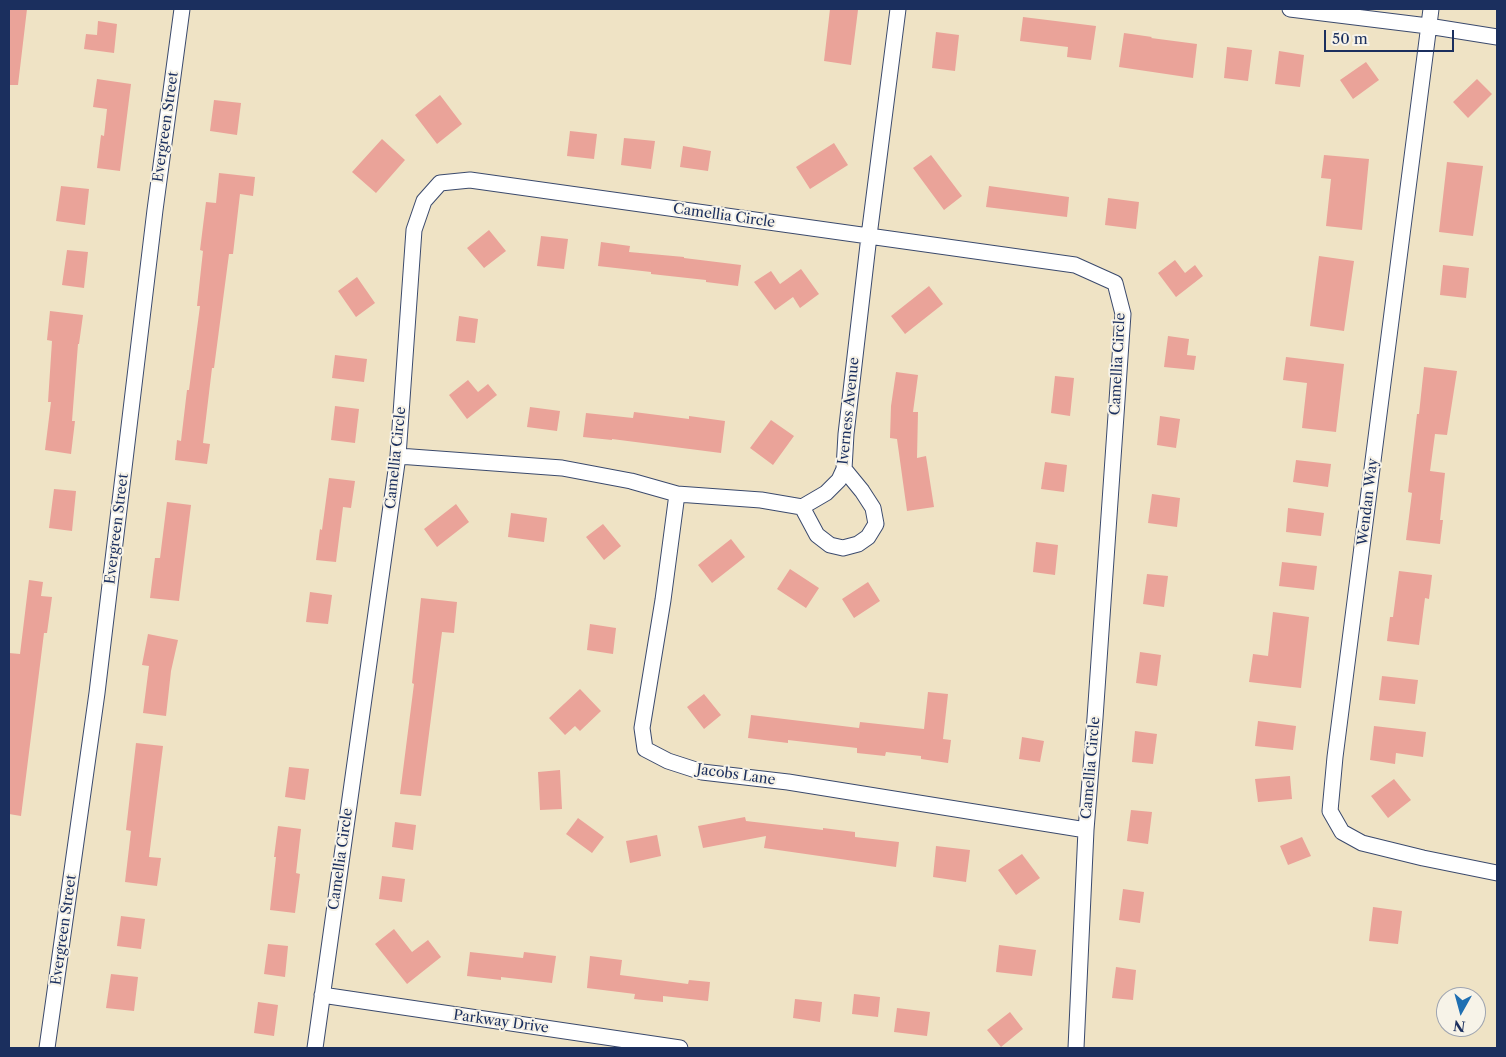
<!DOCTYPE html>
<html>
<head>
<meta charset="utf-8">
<style>
	body { margin:0 }
	#map { position:relative; width:1506px; height:1057px; overflow:hidden; background:#efe3c5; font-family:"Libre Caslon Text",serif }
	canvas { display:block }
	.frame { position:absolute; inset:0; border:10px solid #1b2f5e; pointer-events:none }
	.north { position:absolute; left:1436px; top:987px; width:50px; height:50px; box-sizing:border-box; background:#f7f3e8; border:1px solid #9fa5b1; border-radius:50%; rotate:187deg; font-size:14px; font-weight:700; line-height:20px; text-align:center; color:#1b2f5e }
	.north::after { content:''; display:block; margin:auto; width:18px; height:22px; background:#1f6fb2; clip-path:polygon(50% 0,100% 100%,50% 72%,0 100%) }
	.scale { position:absolute; left:1324px; top:30px; width:130px; height:22px; box-sizing:border-box; border:2px solid #1b2f5e; border-top:0; padding-left:6px; font-size:15px; line-height:18px; white-space:nowrap; color:#1b2f5e; -webkit-text-stroke:4px #f7f3e8; paint-order:stroke }
</style>
</head>
<body>
<div id="map">
<canvas width="1506" height="1057"></canvas>
<div class="frame"></div>
<div class="north">N</div>
<div class="scale">50 m</div>
</div>
<script>
const context = document.querySelector('canvas').getContext('2d');
context.lineJoin = 'round';
function fill(path, color) { context.fillStyle = color; context.fill(path, 'evenodd'); }
const poly = rows => new Path2D(rows.map(r => 'M' + r).join(''));
function trace(path, color, width, dash) { context.strokeStyle = color; context.lineWidth = width; context.lineCap = dash ? 'butt' : 'round'; context.setLineDash(dash || []); context.stroke(path); }
function label(font, color, halo, rows, align = 'center') {
  context.font = font + ' "Libre Caslon Text",serif'; context.lineWidth = 4; context.setLineDash([]); context.textBaseline = 'middle'; context.strokeStyle = halo; context.fillStyle = color; for (const [text, x, y, turn = 0] of rows) {
    context.save(); context.translate(x, y); context.rotate((+turn || 0) * Math.PI / 180); context.textAlign = isNaN(turn) ? turn : align; if (halo) context.strokeText(text, 0, 0); context.fillText(text, 0, 0); context.restore();
  }
}
const building = poly([
	[9,9,27,9,18,85,9,85],
	[830,9,858,10,851,65,824,61],
	[1023,17,1096,26,1091,60,1067,57,1068,47,1020,41],
	[98,21,117,24,114,53,84,49,86,34,97,35],
	[936,32,959,35,955,71,932,68],
	[1124,33,1152,37,1151,38,1197,44,1193,78,1119,67],
	[1227,47,1252,50,1248,81,1224,78],
	[1279,51,1304,55,1300,87,1275,84],
	[1366,62,1379,80,1353,99,1340,80],
	[97,79,131,84,120,171,97,168,101,135,104,136,107,109,93,107],
	[1477,79,1492,94,1468,118,1453,102],
	[440,95,462,124,437,144,415,115],
	[214,100,241,103,237,135,210,131],
	[570,131,597,134,594,159,567,156],
	[624,138,655,141,651,169,621,165],
	[382,139,405,160,376,193,352,172],
	[834,143,848,165,810,189,796,167],
	[683,146,711,151,708,171,680,167],
	[931,155,962,196,944,210,913,168],
	[1324,155,1369,159,1362,230,1326,226,1331,179,1321,178],
	[1447,162,1483,166,1473,236,1439,232],
	[219,173,255,177,253,196,240,194,233,254,229,254,214,368,212,368,203,443,210,444,207,464,175,460,177,440,181,441,187,390,189,390,200,306,197,306,203,251,200,250,206,202,216,203],
	[61,186,89,189,85,225,56,221],
	[989,186,1069,197,1067,217,986,207],
	[1108,198,1139,202,1136,229,1105,225],
	[489,230,506,251,484,268,467,248],
	[541,236,568,239,564,269,537,266],
	[601,242,630,246,629,252,684,257,684,258,741,265,738,286,706,282,706,280,651,274,651,272,598,266],
	[67,250,88,252,84,288,62,285],
	[1319,256,1354,261,1344,331,1310,326],
	[1175,260,1185,273,1195,265,1203,276,1176,297,1158,273],
	[1443,265,1469,268,1466,298,1440,295],
	[801,269,819,294,800,308,793,297,775,310,754,282,771,271,780,284],
	[357,277,375,303,356,317,338,291],
	[929,286,943,304,905,334,891,316],
	[50,311,83,315,79,344,78,344,72,421,75,421,71,454,45,450,51,402,48,402,52,341,47,340],
	[459,316,478,319,475,343,456,341],
	[1168,336,1189,339,1187,355,1196,356,1194,370,1164,367],
	[335,355,367,359,364,382,332,378],
	[1286,357,1344,364,1336,432,1302,428,1307,383,1283,380],
	[1424,367,1457,371,1447,435,1435,434,1430,471,1445,473,1440,520,1443,520,1440,544,1406,540,1412,493,1408,492,1417,414,1419,414],
	[896,372,918,375,913,412,918,412,917,458,926,456,934,507,907,511,897,439,890,438,891,406],
	[1055,376,1074,378,1070,416,1051,413],
	[468,380,478,392,488,384,497,395,467,419,449,395],
	[335,406,359,409,355,443,331,440],
	[530,407,560,411,557,431,527,427],
	[634,412,689,419,689,416,725,421,721,453,612,439,612,440,583,437,586,413,633,418],
	[1160,416,1180,419,1176,448,1157,445],
	[771,420,794,436,773,465,750,448],
	[1296,460,1331,464,1328,487,1293,482],
	[1045,462,1067,465,1064,492,1041,489],
	[329,478,355,481,351,508,343,507,336,562,316,560,320,529,322,530],
	[54,489,76,491,72,531,49,528],
	[1152,494,1180,498,1177,527,1148,523],
	[167,502,191,505,179,601,150,598,155,558,160,558],
	[456,504,469,522,437,547,424,529],
	[1288,508,1324,513,1321,536,1286,532],
	[511,513,547,518,544,542,508,537],
	[603,524,621,546,604,560,586,537],
	[731,539,745,557,712,583,698,565],
	[1036,542,1058,545,1055,575,1033,572],
	[1282,562,1317,566,1314,590,1279,586],
	[790,569,819,588,806,608,777,589],
	[1399,571,1432,575,1429,599,1425,598,1419,645,1387,641,1390,617,1393,617],
	[1147,574,1168,576,1164,607,1143,604],
	[29,580,43,582,41,596,52,597,47,633,44,633,21,816,9,814,9,653,20,654],
	[868,582,880,601,854,618,842,599],
	[310,592,332,595,328,624,306,622],
	[421,598,457,602,454,633,442,632,421,796,400,794,414,684,412,683],
	[1273,612,1309,617,1301,688,1249,682,1253,654,1268,656],
	[590,624,616,628,613,654,587,650],
	[148,634,178,640,171,671,166,716,143,713,149,666,142,665],
	[1140,652,1161,655,1157,686,1136,683],
	[1382,676,1418,680,1415,704,1379,700],
	[580,689,601,711,580,731,575,726,565,735,549,718],
	[928,692,948,694,943,739,951,740,948,763,921,759,921,756,886,752,885,756,857,753,857,748,788,740,788,743,748,738,751,715,859,728,860,722,924,729],
	[704,694,721,715,704,729,687,707],
	[1258,721,1296,726,1293,750,1255,746],
	[1374,726,1426,732,1423,757,1396,753,1395,764,1370,760],
	[1135,731,1157,734,1153,764,1132,762],
	[1022,737,1044,741,1040,762,1019,759],
	[136,743,163,746,149,857,161,858,157,886,125,882,131,831,126,830],
	[289,767,309,769,305,800,285,797],
	[560,770,562,809,540,810,538,772],
	[1290,776,1292,799,1258,802,1255,779],
	[1394,779,1411,800,1388,818,1371,796],
	[1131,810,1152,812,1148,844,1127,841],
	[745,817,746,821,823,830,823,828,855,832,855,837,899,842,896,867,764,848,766,836,703,848,698,826],
	[578,818,604,837,592,853,566,834],
	[395,822,416,825,413,850,392,847],
	[278,826,301,829,296,873,300,874,295,913,270,910,276,857,274,857],
	[657,835,661,856,630,863,626,841],
	[1302,837,1311,856,1288,865,1280,846],
	[936,846,970,850,966,882,933,877],
	[1022,854,1040,878,1016,895,998,870],
	[382,876,405,879,402,902,379,899],
	[1123,889,1144,892,1140,923,1119,920],
	[1373,907,1402,911,1398,944,1369,941],
	[121,916,145,919,141,949,117,946],
	[394,929,412,952,428,940,441,957,407,984,375,944],
	[268,944,288,946,285,977,264,974],
	[999,945,1036,950,1032,976,996,972],
	[470,952,523,958,524,952,556,956,552,983,501,977,501,980,467,976],
	[590,956,622,960,620,975,688,984,689,980,710,982,708,1001,663,996,663,1002,634,999,635,994,587,988],
	[1116,967,1136,970,1133,1000,1112,998],
	[111,974,138,977,134,1011,106,1008],
	[854,994,880,997,878,1017,852,1014],
	[795,999,822,1002,820,1022,793,1018],
	[258,1002,278,1005,274,1036,254,1033],
	[897,1008,930,1012,927,1036,894,1032],
	[1010,1012,1023,1029,1001,1047,987,1030]
]);
const street = poly([
	[1290,9,1428,26,1497,37],
	[1431,9,1335,757,1330,811,1342,832,1362,843,1423,858,1497,873],
	[398,456,562,468,631,481,677,494,761,500,802,507,826,493,839,480,844,469,846,434,869,236,898,9],
	[677,494,663,600,642,728,645,749,668,761,702,772,788,782,1086,830],
	[802,507,817,535,830,545,843,548,858,544,868,537,876,524,873,508,862,491,844,469],
	[322,995,680,1048],
	[47,1048,97,693,155,210,182,9],
	[315,1048,398,456,414,230,424,201,440,183,470,180,1075,265,1115,283,1123,314,1095,718,1086,830,1076,1048]
]);
const streetNames = [
	["Evergreen Street",166,127,-82],
	["Camellia Circle",724,216,8],
	["Camellia Circle",1118,364,-87],
	["Iverness Avenue",849,411,-84],
	["Camellia Circle",396,458,-84],
	["Wendan Way",1368,502,-83],
	["Evergreen Street",117,529,-83],
	["Camellia Circle",1091,768,-85],
	["Jacobs Lane",736,775,8],
	["Camellia Circle",341,859,-82],
	["Evergreen Street",64,930,-82],
	["Parkway Drive",501,1022,8]
];
fill(building, '#eaa399');
trace(street, '#3b4a6d', 17);
trace(street, '#fff', 15);
label('14px', '#1b2f5e', '#f7f3e8', streetNames);
</script>
</body>
</html>
